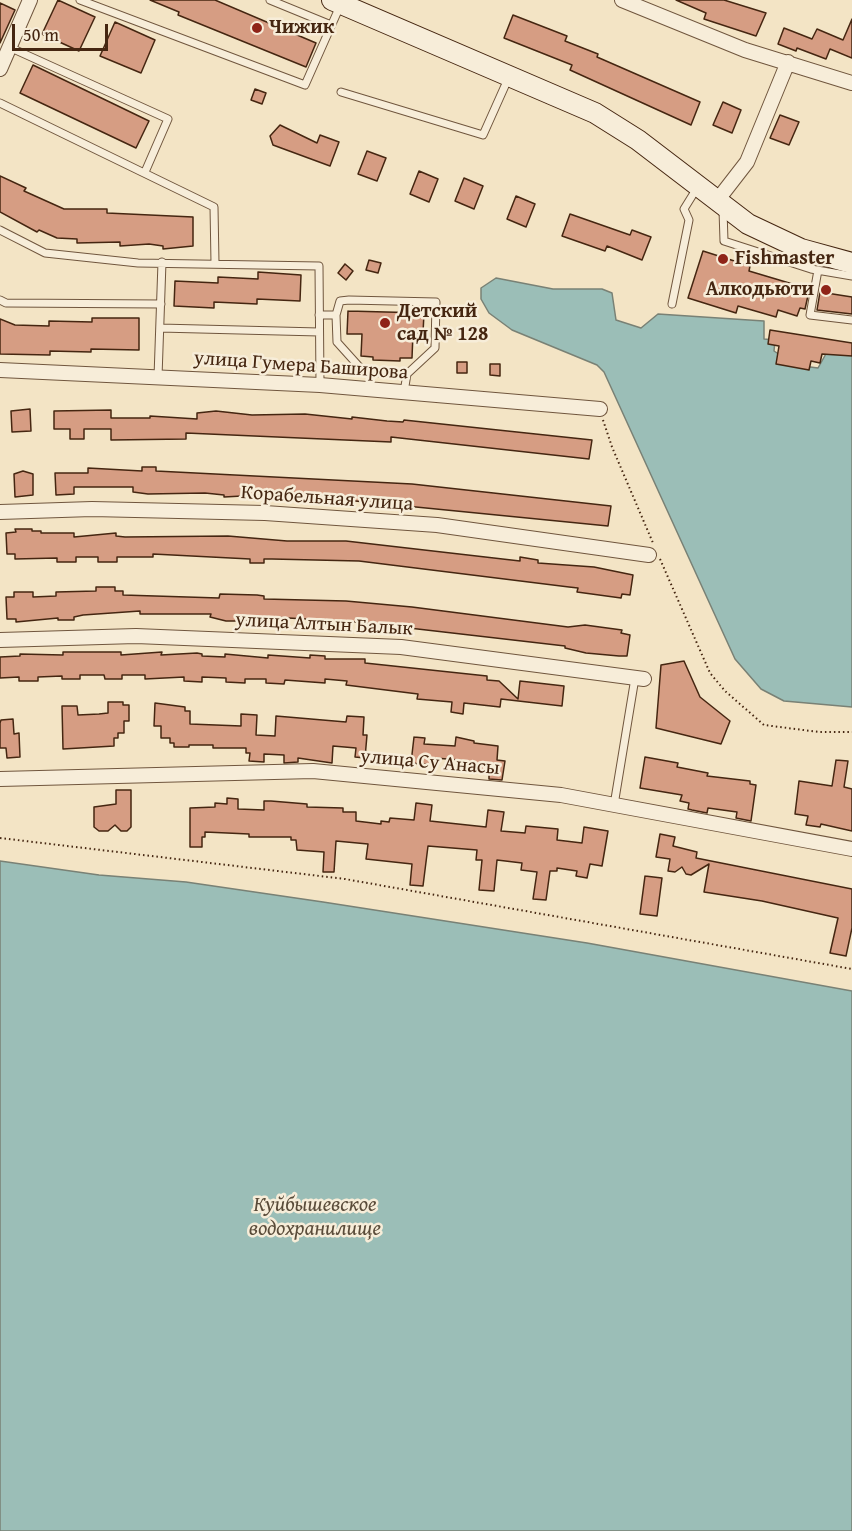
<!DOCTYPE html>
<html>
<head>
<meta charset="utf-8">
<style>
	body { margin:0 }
	#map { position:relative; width:852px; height:1531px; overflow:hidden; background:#f3e4c5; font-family:"Gentium Book Plus",serif }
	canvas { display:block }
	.scale { position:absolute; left:12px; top:24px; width:96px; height:27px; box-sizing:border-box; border:3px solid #452611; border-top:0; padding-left:8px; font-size:18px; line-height:21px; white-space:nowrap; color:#452611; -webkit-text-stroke:4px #f7edd9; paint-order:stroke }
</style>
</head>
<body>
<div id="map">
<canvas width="852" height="1531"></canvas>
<div class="scale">50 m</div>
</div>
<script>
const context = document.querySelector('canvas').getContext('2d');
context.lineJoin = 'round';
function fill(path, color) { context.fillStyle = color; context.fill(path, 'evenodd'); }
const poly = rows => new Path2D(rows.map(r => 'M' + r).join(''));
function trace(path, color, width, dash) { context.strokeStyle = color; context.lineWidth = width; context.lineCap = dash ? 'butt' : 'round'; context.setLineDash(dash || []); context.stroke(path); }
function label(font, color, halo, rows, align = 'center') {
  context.font = font + ' "Gentium Book Plus",serif'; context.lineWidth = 5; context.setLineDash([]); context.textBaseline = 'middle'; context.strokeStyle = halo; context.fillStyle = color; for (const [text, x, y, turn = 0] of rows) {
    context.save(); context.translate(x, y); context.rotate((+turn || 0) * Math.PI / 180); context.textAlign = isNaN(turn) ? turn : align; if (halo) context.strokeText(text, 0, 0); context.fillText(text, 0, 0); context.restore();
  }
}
const water = poly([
	[496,278,553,289,602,289,612,293,616,320,641,328,658,314,764,321,764,339,775,340,774,351,795,365,818,368,827,352,852,355,852,707,784,701,761,689,735,659,604,372,597,365,512,330,489,313,481,299,481,288,496,278],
	[0,861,99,875,186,882,323,902,587,943,852,991,852,1531,0,1531,0,861]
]);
const building = poly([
	[58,0,95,17,79,51,42,34,58,0],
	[150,0,215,0,316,43,306,67,178,15,179,12,150,0],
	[676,0,724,0,766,13,756,36,704,19,706,13,676,0],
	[0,3,15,10,0,43,0,3],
	[513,15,567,36,565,41,598,54,597,57,700,102,691,125,570,70,572,65,504,38,513,15],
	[852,19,852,58,830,49,826,59,797,48,796,51,778,44,784,28,812,39,817,29,843,40,852,19],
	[115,22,155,40,141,73,100,56,115,22],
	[33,65,149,121,136,148,20,93,33,65],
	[255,89,266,93,262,104,251,100,255,89],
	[723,102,741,110,732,133,713,125,723,102],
	[780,115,799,122,789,145,770,138,780,115],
	[280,125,317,143,320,135,339,142,330,166,273,145,270,136,280,125],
	[367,151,386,158,377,181,358,174,367,151],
	[419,171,438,179,429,202,410,194,419,171],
	[0,176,26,188,24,191,64,209,107,209,107,213,193,217,193,246,163,249,163,246,149,244,120,246,120,242,77,243,77,239,57,238,39,230,37,232,0,212,0,176],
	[464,178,483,186,474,209,455,201,464,178],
	[516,196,535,204,526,227,507,219,516,196],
	[570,214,630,235,632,230,651,237,642,260,607,246,605,251,562,236,570,214],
	[703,251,750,266,749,271,806,288,809,291,805,309,800,308,797,316,778,310,776,317,738,306,736,313,688,298,703,251],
	[369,260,381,263,378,273,366,270,369,260],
	[345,264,353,271,346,280,338,273,345,264],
	[258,272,301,275,300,301,257,299,257,304,214,302,214,308,174,306,175,281,218,283,218,277,258,279,258,272],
	[820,292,852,297,852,314,817,310,820,292],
	[348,311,424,313,423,333,413,333,412,358,400,358,400,361,373,360,373,357,361,356,362,334,347,334,348,311],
	[92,318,139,318,139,350,91,349,91,352,50,351,50,355,0,354,0,319,15,325,49,326,49,321,92,322,92,318],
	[770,330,852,343,852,356,822,354,820,363,811,361,809,370,776,364,779,346,768,344,770,330],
	[457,362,467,362,467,373,457,373,457,362],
	[490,364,500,364,500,376,490,375,490,364],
	[30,409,31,431,12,432,11,411,30,409],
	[111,410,111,418,150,418,150,416,197,419,197,413,216,411,252,415,305,414,352,419,352,417,387,421,403,422,404,420,592,440,589,459,391,437,391,442,186,433,186,439,111,440,111,429,84,429,84,439,70,439,70,429,54,429,54,411,111,410],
	[142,467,156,467,156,471,412,484,611,506,608,526,335,499,302,500,260,495,224,497,224,495,205,493,148,494,133,492,133,487,74,487,74,494,56,495,55,473,88,473,88,468,142,471,142,467],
	[23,471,33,474,33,495,15,497,14,474,23,471],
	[15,529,32,529,32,531,41,531,41,533,74,533,74,537,116,533,116,536,125,537,228,536,287,541,346,541,520,561,520,557,538,560,538,563,594,567,633,575,630,595,622,594,621,598,577,592,578,588,569,587,359,561,272,559,264,559,264,563,250,563,250,559,153,554,153,557,117,557,117,562,98,562,98,557,76,557,76,562,57,562,57,558,15,559,15,554,7,554,6,533,16,532,15,529],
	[96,587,115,587,115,591,123,591,123,595,219,598,220,594,257,595,264,596,264,599,346,601,412,607,568,627,585,625,622,630,621,633,630,635,627,656,619,656,586,653,565,648,565,646,357,622,271,617,271,620,262,621,226,621,210,617,211,614,140,614,140,611,83,615,74,617,74,620,58,620,58,618,16,622,16,619,7,619,6,597,14,597,14,592,33,592,33,597,56,596,56,592,96,591,96,587],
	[63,652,121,652,121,655,162,652,161,655,197,653,202,654,202,656,225,657,225,654,268,658,268,655,310,658,310,655,325,656,325,659,365,659,365,663,487,676,487,680,499,681,518,699,520,681,564,686,562,706,501,699,500,707,464,703,463,714,451,712,452,702,417,699,418,694,346,685,347,681,325,679,325,683,285,680,284,684,266,683,266,679,245,679,245,683,226,682,226,678,202,677,202,682,184,681,184,677,145,679,145,675,122,675,122,679,105,679,104,675,80,675,80,679,62,679,62,676,38,677,38,681,19,681,19,677,0,678,0,657,20,656,20,654,63,655,63,652],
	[684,661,700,697,730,721,721,744,656,728,661,665,684,661],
	[108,702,123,702,123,705,129,705,129,721,124,721,124,733,118,733,118,738,114,738,114,746,63,749,62,706,77,706,78,715,99,714,108,713,108,702],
	[155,703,185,707,185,711,190,711,190,724,241,726,241,714,257,715,256,735,275,736,276,716,346,722,347,716,364,717,363,735,367,735,365,758,355,757,356,748,333,746,332,763,298,758,298,762,284,763,284,755,264,754,264,762,249,761,250,753,246,753,246,748,213,748,213,745,189,745,189,747,174,747,174,743,170,743,170,738,161,738,161,726,154,726,155,703],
	[13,719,14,734,19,733,20,757,7,758,6,748,0,748,0,723,1,720,13,719],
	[414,737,425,738,424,744,455,746,456,737,474,741,474,743,498,746,497,760,505,761,502,780,489,779,489,773,476,770,477,764,459,760,435,758,431,765,411,763,414,737],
	[645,757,678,763,677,767,708,773,707,776,750,781,750,784,756,785,751,821,736,818,737,812,708,808,707,813,692,810,688,809,689,803,680,801,682,795,640,788,645,757],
	[836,760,848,761,844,787,852,789,852,831,821,824,820,827,806,825,808,816,795,814,799,781,832,786,836,760],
	[116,790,131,790,131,827,127,831,121,831,115,825,108,831,99,831,94,827,94,807,116,804,116,790],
	[227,798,238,799,238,809,264,810,264,801,271,801,307,804,307,807,343,808,343,812,356,812,356,821,381,824,381,821,389,822,390,818,414,820,416,803,432,805,430,821,486,827,488,810,504,812,501,831,525,833,526,826,558,829,557,840,582,843,584,827,608,831,602,866,590,864,587,878,576,876,577,871,557,868,557,871,550,871,546,900,533,899,537,872,521,870,522,863,497,860,494,891,479,890,482,860,476,860,477,850,428,846,423,886,410,885,412,864,366,859,368,844,336,841,334,872,323,872,324,852,297,850,296,840,291,840,291,837,249,837,249,834,205,832,205,837,202,837,202,847,190,847,190,808,215,807,215,803,227,804,227,798],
	[660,834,675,837,673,846,697,852,696,858,852,889,852,928,846,956,830,953,838,918,762,901,704,892,709,864,691,875,686,874,682,867,675,872,668,871,670,859,656,857,660,834],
	[645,876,662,878,657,916,640,914,645,876]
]);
const path = poly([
	[603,420,612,447,653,543],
	[660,559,710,673,725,691,764,725,819,732,852,732],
	[0,838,345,879,852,969]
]);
const service = poly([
	[80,0,305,85,340,6],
	[270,0,331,25],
	[9,47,168,119,145,172],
	[341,92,483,135,508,79],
	[0,103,214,207,215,263],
	[723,210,724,241,811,269,852,276],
	[0,230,45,253,138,263,319,266,320,385],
	[818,270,810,315,852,320],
	[0,300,6,303,161,304],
	[672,304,689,220,684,209,697,188],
	[319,315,336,315,340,301,349,300,436,302,435,348,407,374,404,392],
	[336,315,337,342,364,372,407,374],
	[160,328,319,332],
	[158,377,162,262],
	[614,805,635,678]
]);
const minor = poly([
	[622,0,745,50,852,83],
	[0,69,30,0],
	[716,202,747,162,788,62],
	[0,370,320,385,600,409],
	[0,512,92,509,265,513,437,525,649,555],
	[0,640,136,636,401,647,644,679],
	[0,779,313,771,561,795,852,849]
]);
const secondary = poly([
	[332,0,595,113,638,140,748,224,801,249,852,263]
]);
const markers = [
	[257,28,6,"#8f2418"],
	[723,259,6,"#8f2418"],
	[826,290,6,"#8f2418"],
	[385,323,6,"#8f2418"]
];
const poiNames = [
	["Чижик",269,28],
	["Fishmaster",735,259],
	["Алкодьюти",814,290,"right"],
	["Детский",397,312],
	["сад № 128",397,335]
];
const streetNames = [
	["улица Гумера Баширова",301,366,4],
	["Корабельная улица",327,499,4],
	["улица Алтын Балык",324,625,3],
	["улица Су Анасы",430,763,5]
];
const waterNames = [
	["Куйбышевское",315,1206],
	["водохранилище",315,1230]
];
fill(water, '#9bbeb7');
trace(water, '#798175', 1.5);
fill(building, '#d69d83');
trace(building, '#452611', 1.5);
trace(service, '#70563e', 9);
trace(minor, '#70563e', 16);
trace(secondary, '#452611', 22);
trace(path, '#452611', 2, [1.5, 3]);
trace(service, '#f7edd9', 7);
trace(minor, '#f7edd9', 14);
trace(secondary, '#f7edd9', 20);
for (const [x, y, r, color] of markers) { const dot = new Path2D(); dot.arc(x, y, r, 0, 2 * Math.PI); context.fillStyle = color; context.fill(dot); trace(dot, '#f7edd9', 2); }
label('bold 20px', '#452611', '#f7edd9', poiNames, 'left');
label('20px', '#452611', '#f7edd9', streetNames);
label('italic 21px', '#5a4c3a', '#f7edd9', waterNames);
</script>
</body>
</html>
